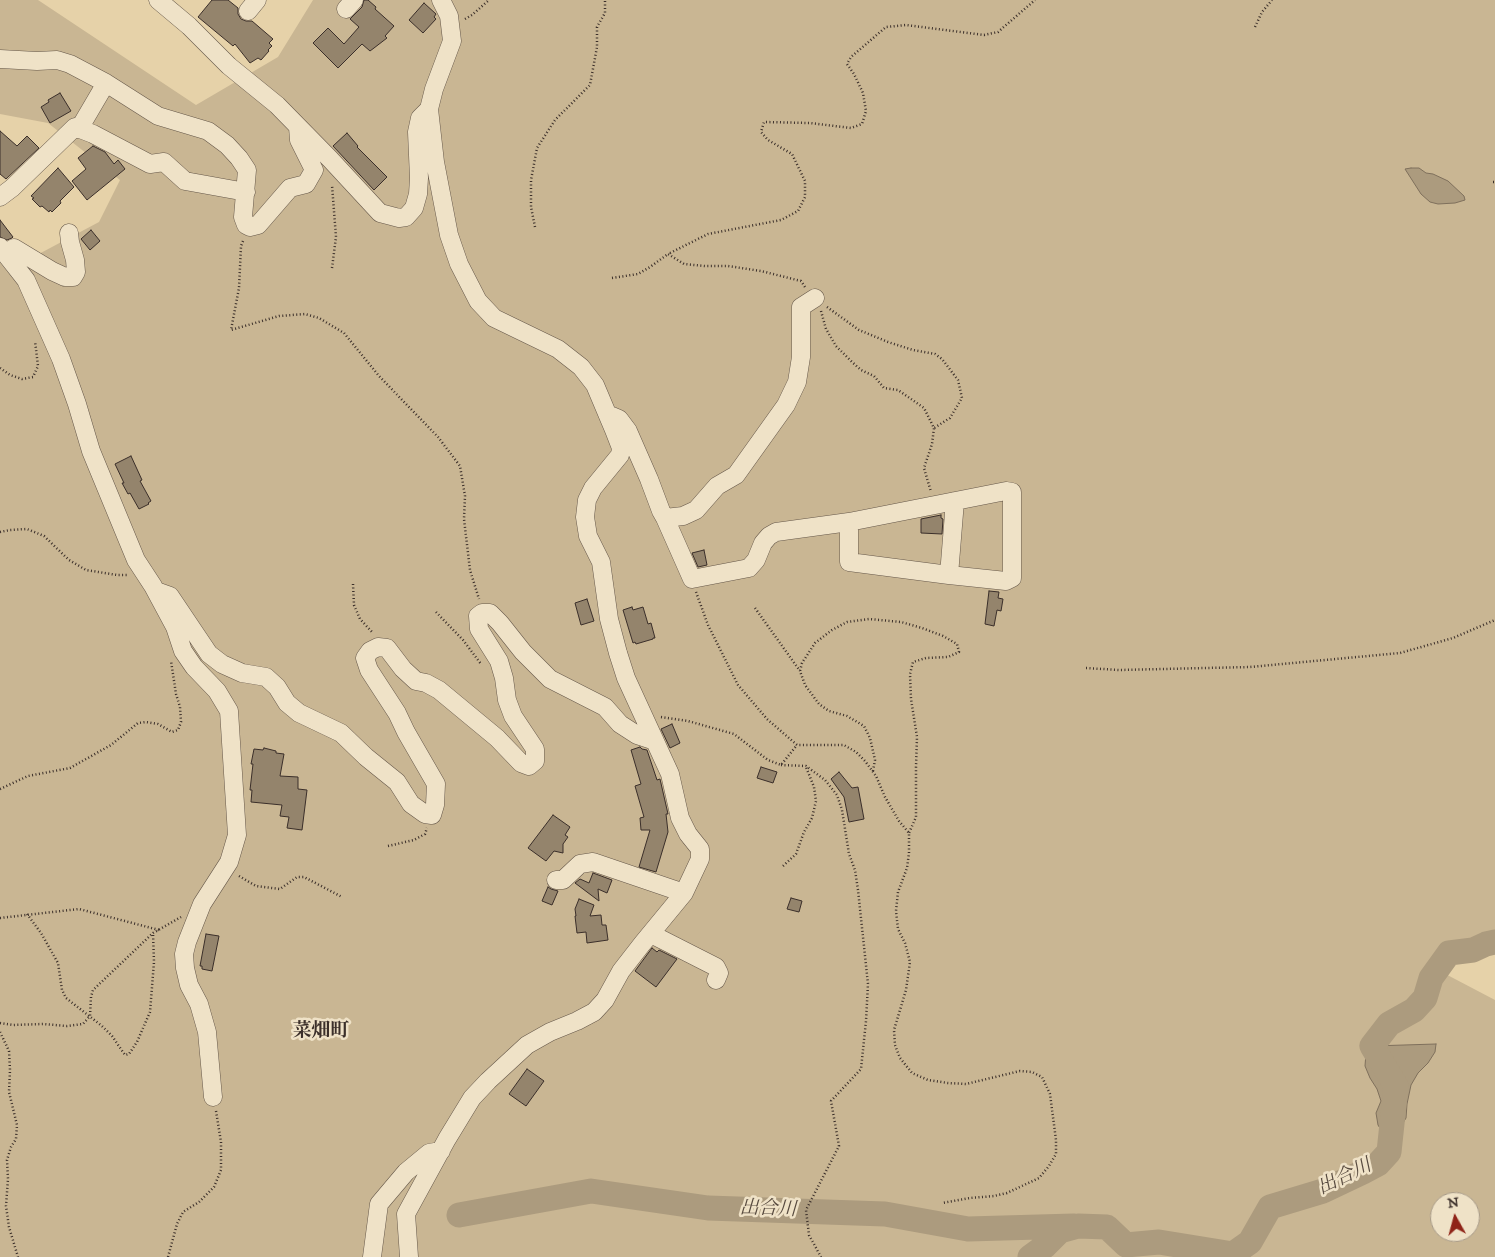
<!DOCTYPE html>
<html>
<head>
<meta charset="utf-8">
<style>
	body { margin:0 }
	#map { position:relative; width:1495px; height:1257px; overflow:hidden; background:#e6d2a9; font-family:"IM FELL DW Pica",serif }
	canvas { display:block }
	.north { position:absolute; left:1430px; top:1192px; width:50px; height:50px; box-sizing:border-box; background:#efe2c7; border:1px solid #a79a88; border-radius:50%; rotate:353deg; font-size:14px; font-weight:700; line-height:20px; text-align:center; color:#3b2f2a }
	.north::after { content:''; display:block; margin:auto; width:18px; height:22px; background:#8f2418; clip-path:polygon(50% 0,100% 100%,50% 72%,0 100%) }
</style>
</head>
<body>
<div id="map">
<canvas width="1495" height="1257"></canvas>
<div class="north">N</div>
</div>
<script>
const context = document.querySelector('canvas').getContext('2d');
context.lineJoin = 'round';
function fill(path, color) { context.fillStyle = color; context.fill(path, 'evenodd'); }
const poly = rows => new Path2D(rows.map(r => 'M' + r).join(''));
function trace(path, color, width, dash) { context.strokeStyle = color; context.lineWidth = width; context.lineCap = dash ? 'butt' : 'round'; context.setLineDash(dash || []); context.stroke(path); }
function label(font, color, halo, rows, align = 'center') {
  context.font = font + ' "IM FELL DW Pica","Noto Serif JP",serif'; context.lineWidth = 5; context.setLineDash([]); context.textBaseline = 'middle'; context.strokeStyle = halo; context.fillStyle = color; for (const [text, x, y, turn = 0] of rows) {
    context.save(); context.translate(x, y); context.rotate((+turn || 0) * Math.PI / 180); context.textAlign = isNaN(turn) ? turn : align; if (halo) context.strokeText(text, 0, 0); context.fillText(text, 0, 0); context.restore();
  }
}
const green = poly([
	[0,0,38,0,196,105,278,57,313,0,1495,0,1495,933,1485,934,1446,947,1434,968,1495,1000,1495,1257,0,1257,0,254,20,264,99,222,120,180,48,123,0,114],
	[1440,1202,1470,1202,1470,1232,1440,1232]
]);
const water = poly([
	[1411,168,1419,168,1426,173,1433,174,1448,181,1464,196,1465,200,1455,203,1438,204,1430,202,1421,194,1405,169,1411,168],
	[1436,1044,1435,1052,1428,1063,1418,1073,1411,1085,1407,1104,1406,1118,1398,1131,1391,1136,1383,1133,1378,1125,1376,1113,1381,1101,1377,1089,1370,1078,1365,1066,1366,1053,1372,1046,1436,1044]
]);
const river = poly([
	[459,1215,591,1191,708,1208,885,1214,968,1229,1074,1226],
	[1030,1257,1045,1246,1060,1231,1078,1226,1107,1227,1126,1245,1159,1242,1233,1254,1250,1242,1270,1207,1323,1191,1363,1172,1378,1164,1389,1152,1396,1086,1372,1046,1389,1024,1414,1010,1425,998,1431,978,1449,953,1473,950,1486,944,1495,942]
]);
const building = poly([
	[212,0,228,0,238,8,238,14,241,19,246,21,252,21,273,39,269,43,272,46,268,50,269,51,261,60,258,58,250,63,235,44,233,46,198,17,212,0],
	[364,0,368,0,376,7,375,9,394,26,385,36,387,38,374,48,370,51,362,44,338,68,313,43,328,28,344,44,359,27,350,19,362,7,364,0],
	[424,3,436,14,434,17,436,19,423,33,409,20,424,3],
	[60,93,71,111,50,123,41,107,49,102,48,100,60,93],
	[0,131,17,146,27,136,39,148,6,179,0,174,0,131],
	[347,133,358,146,357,147,387,177,374,190,333,146,347,133],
	[93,146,105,152,114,164,118,160,125,169,87,200,72,181,86,169,78,158,93,146],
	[58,168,74,187,60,201,61,203,52,212,50,210,49,212,42,206,40,207,32,199,34,198,31,196,58,168],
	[0,220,13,237,12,238,7,240,0,237,0,220],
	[91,230,100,241,90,250,81,239,91,230],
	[131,456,142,480,140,481,151,501,148,503,149,504,139,509,130,493,128,494,122,483,124,483,115,464,131,456],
	[941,515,941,518,943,519,942,534,921,533,921,519,941,515],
	[704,550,707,565,698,567,692,553,704,550],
	[989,591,999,592,998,598,1003,599,1001,611,997,610,994,626,985,624,989,591],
	[587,599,594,621,581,625,575,603,587,599],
	[632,607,633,610,643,607,648,624,651,623,655,638,653,638,653,639,636,644,635,642,633,643,623,610,632,607],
	[672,724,680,743,670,748,661,729,672,724],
	[640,747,642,749,647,750,657,780,660,779,668,814,666,814,668,832,656,872,639,867,650,830,641,830,640,818,644,817,635,786,641,784,631,750,640,747],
	[264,748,276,751,276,753,284,754,280,776,298,777,298,789,307,790,302,830,287,828,289,817,280,816,282,805,251,802,252,790,250,790,253,764,251,764,254,749,263,750,264,748],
	[761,767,777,772,773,783,757,778,761,767],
	[839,772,852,788,858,787,864,819,849,822,844,797,831,779,839,772],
	[553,815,570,827,565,835,568,837,563,844,563,853,554,851,546,861,528,848,553,815],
	[593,873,612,880,607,893,598,889,599,901,575,883,580,879,589,883,593,873],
	[548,887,551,889,558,891,552,905,542,901,548,887],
	[791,898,802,901,799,912,787,909,791,898],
	[579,899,594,905,590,916,601,915,602,925,606,925,608,940,587,943,586,932,577,933,575,916,576,916,575,909,579,899],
	[206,934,219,936,212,971,202,969,202,966,200,966,206,934],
	[652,948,657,952,659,950,677,959,656,987,635,971,652,948],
	[527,1069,544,1081,526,1106,509,1094,527,1069]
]);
const path = poly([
	[465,19,472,15,489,0],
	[1255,27,1262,12,1272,0],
	[1493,182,1495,182],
	[535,227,531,207,531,180,537,148,555,120,590,85,597,47,597,27,605,13,605,0],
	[243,241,241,246,239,288,231,330,279,316,305,314,319,318,344,333,379,376,438,437,460,466,465,496,464,519,470,570,479,599],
	[332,268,336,237,332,185],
	[612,278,638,274,650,267,668,254],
	[805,287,801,281,761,271,728,266,705,266,684,264,668,254,708,234,781,220,798,211,805,197,805,181,792,154,768,140,761,132,764,122,810,123,851,128,862,124,866,111,863,93,854,74,847,64,851,57,886,27,906,25,984,35,998,32,1035,0],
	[827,307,859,330,888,342,913,350,935,354,942,359,958,380,962,398,950,418,934,428],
	[821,311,826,329,836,346,852,362,861,370,874,376,884,388,898,390,924,408,934,428,932,444,924,468,931,492],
	[0,368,10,375,22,379,33,377,38,366,35,341],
	[0,532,10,530,27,529,44,536,69,560,86,570,117,575,129,575],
	[353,584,354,605,360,619,372,632],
	[696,592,708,625,738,685,767,719,797,745,844,745,856,752,865,761,876,776,885,797,899,821,909,833,909,853,907,868,898,892,896,911,898,929,905,943,910,962,906,990,894,1030,895,1045,900,1058,912,1073,928,1080,948,1083,966,1084,1020,1071,1032,1072,1042,1077,1050,1094,1056,1140,1056,1154,1049,1166,1039,1178,1007,1193,994,1196,970,1198,942,1203],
	[755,608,800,671],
	[436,612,463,640,481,664],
	[1086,668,1119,670,1250,667,1400,653,1453,638,1495,620],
	[661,717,688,721,734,734,768,760,781,765,797,745],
	[781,765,806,766,825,780,837,795,842,810,849,854,855,870,858,890,868,984,866,1021,861,1069,831,1101,839,1146,806,1210,809,1235,821,1257],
	[873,771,875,760,870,738,864,726,847,716,829,711,819,704,805,685,800,671,802,663,815,643,832,630,847,622,869,619,901,622,922,628,943,636,957,644,959,652,948,657,926,658,913,662,910,674,911,699,917,737,916,767,916,817,909,833],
	[0,789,28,776,70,768,111,745,138,723,146,722,158,724,172,732,178,730,181,722,180,707,176,694,171,661],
	[388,846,414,840,425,834,427,828],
	[783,866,796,854,804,832,812,818,816,801,814,787,806,767],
	[239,876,256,886,280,889,297,877,304,877,342,897],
	[27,914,41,933,58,963,62,990,66,998,102,1026,112,1036,125,1055,129,1054,137,1042,150,1012,154,962,153,933],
	[0,918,79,909,159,930],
	[0,1023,13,1025,43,1024,67,1026,83,1024,90,1016,91,997,93,990,153,933,181,917],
	[0,1032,9,1051,10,1070,9,1092,17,1125,16,1139,11,1147,7,1160,8,1179,6,1206,9,1227,18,1257],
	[168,1257,177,1224,183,1212,199,1202,214,1187,221,1170,221,1142,216,1111]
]);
const minor = poly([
	[158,0,189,26,229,66,277,105,330,159,380,213,399,218,406,217,414,208,418,194,419,178,417,132,420,118,429,109],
	[346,9,354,0],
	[248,11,257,0],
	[0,59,37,61,57,60,70,64,106,83,158,116,208,131,227,145,239,158,247,170,243,217,246,225,250,227,258,225,290,188,306,184,314,170,299,140,298,127],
	[79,129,106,83],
	[0,197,12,188,75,127,93,134,150,164,164,162,185,181,246,192],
	[0,247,26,280,61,359,77,404,91,451,136,560,153,586,175,627,183,651,194,667,217,691,229,711,237,835,229,862,202,904,187,942,184,954,185,968,189,985,199,1004,207,1032,213,1097],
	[6,253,14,248,52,271,65,277,73,277,76,272,75,260,70,242,69,233],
	[612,416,619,419,628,431,649,479,661,511,665,518,683,516,696,510,717,486,736,475,786,405,797,382,801,357,801,307,815,298],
	[665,518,692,579,749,568,756,560,763,543,769,536,776,532,849,522,1006,491,1012,492,1012,578,1006,581,949,575,849,562,849,522],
	[949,575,955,501],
	[156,591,170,596,209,654,222,664,242,673,266,677,277,687,287,703,299,713,341,733,366,757,397,782,411,804,425,814,432,815,435,805,436,784,406,732,397,713,369,670,365,658,370,651,378,647,387,648,403,669,416,681,426,683,439,690,497,738,521,763,529,766,535,761,535,749,513,716,507,700,504,678,499,661,479,629,478,616,482,613,490,613,500,623,523,652,550,679,605,707,620,724,637,735,655,741],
	[556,880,563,880,580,864,593,862,684,893],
	[651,934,716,967,719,973,716,980],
	[372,1257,379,1204,406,1172,429,1153,441,1151],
	[409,1257,406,1214,447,1139,472,1098,488,1081,527,1045,550,1032,577,1021,594,1012,605,1000,621,971,642,944,684,893,700,859,700,849,688,834,680,818,670,774,626,678,618,653,609,619,601,562,588,536,585,517,587,500,593,488,620,455,621,448,614,430,595,385,581,367,558,349,494,318,478,301,459,264,449,235,435,162,429,109,434,89,452,41,449,16,441,0]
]);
const neighbourhoodNames = [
	["菜畑町",321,1032]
];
const waterNames = [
	["出合川",1345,1178,-26],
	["出合川",768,1210,2]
];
fill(green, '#c9b693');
fill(water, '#ac9b7e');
trace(water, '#7f705c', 1);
trace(river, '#ac9b7e', 25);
fill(building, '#94846c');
trace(building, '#3b2f2a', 1);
trace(minor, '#66584a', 19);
trace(path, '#3b2f2a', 2.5, [1, 2.5]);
trace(minor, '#efe2c7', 18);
label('bold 19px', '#3b2f2a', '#efe2c7', neighbourhoodNames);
label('italic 19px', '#574a3f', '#efe2c7', waterNames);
</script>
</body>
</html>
